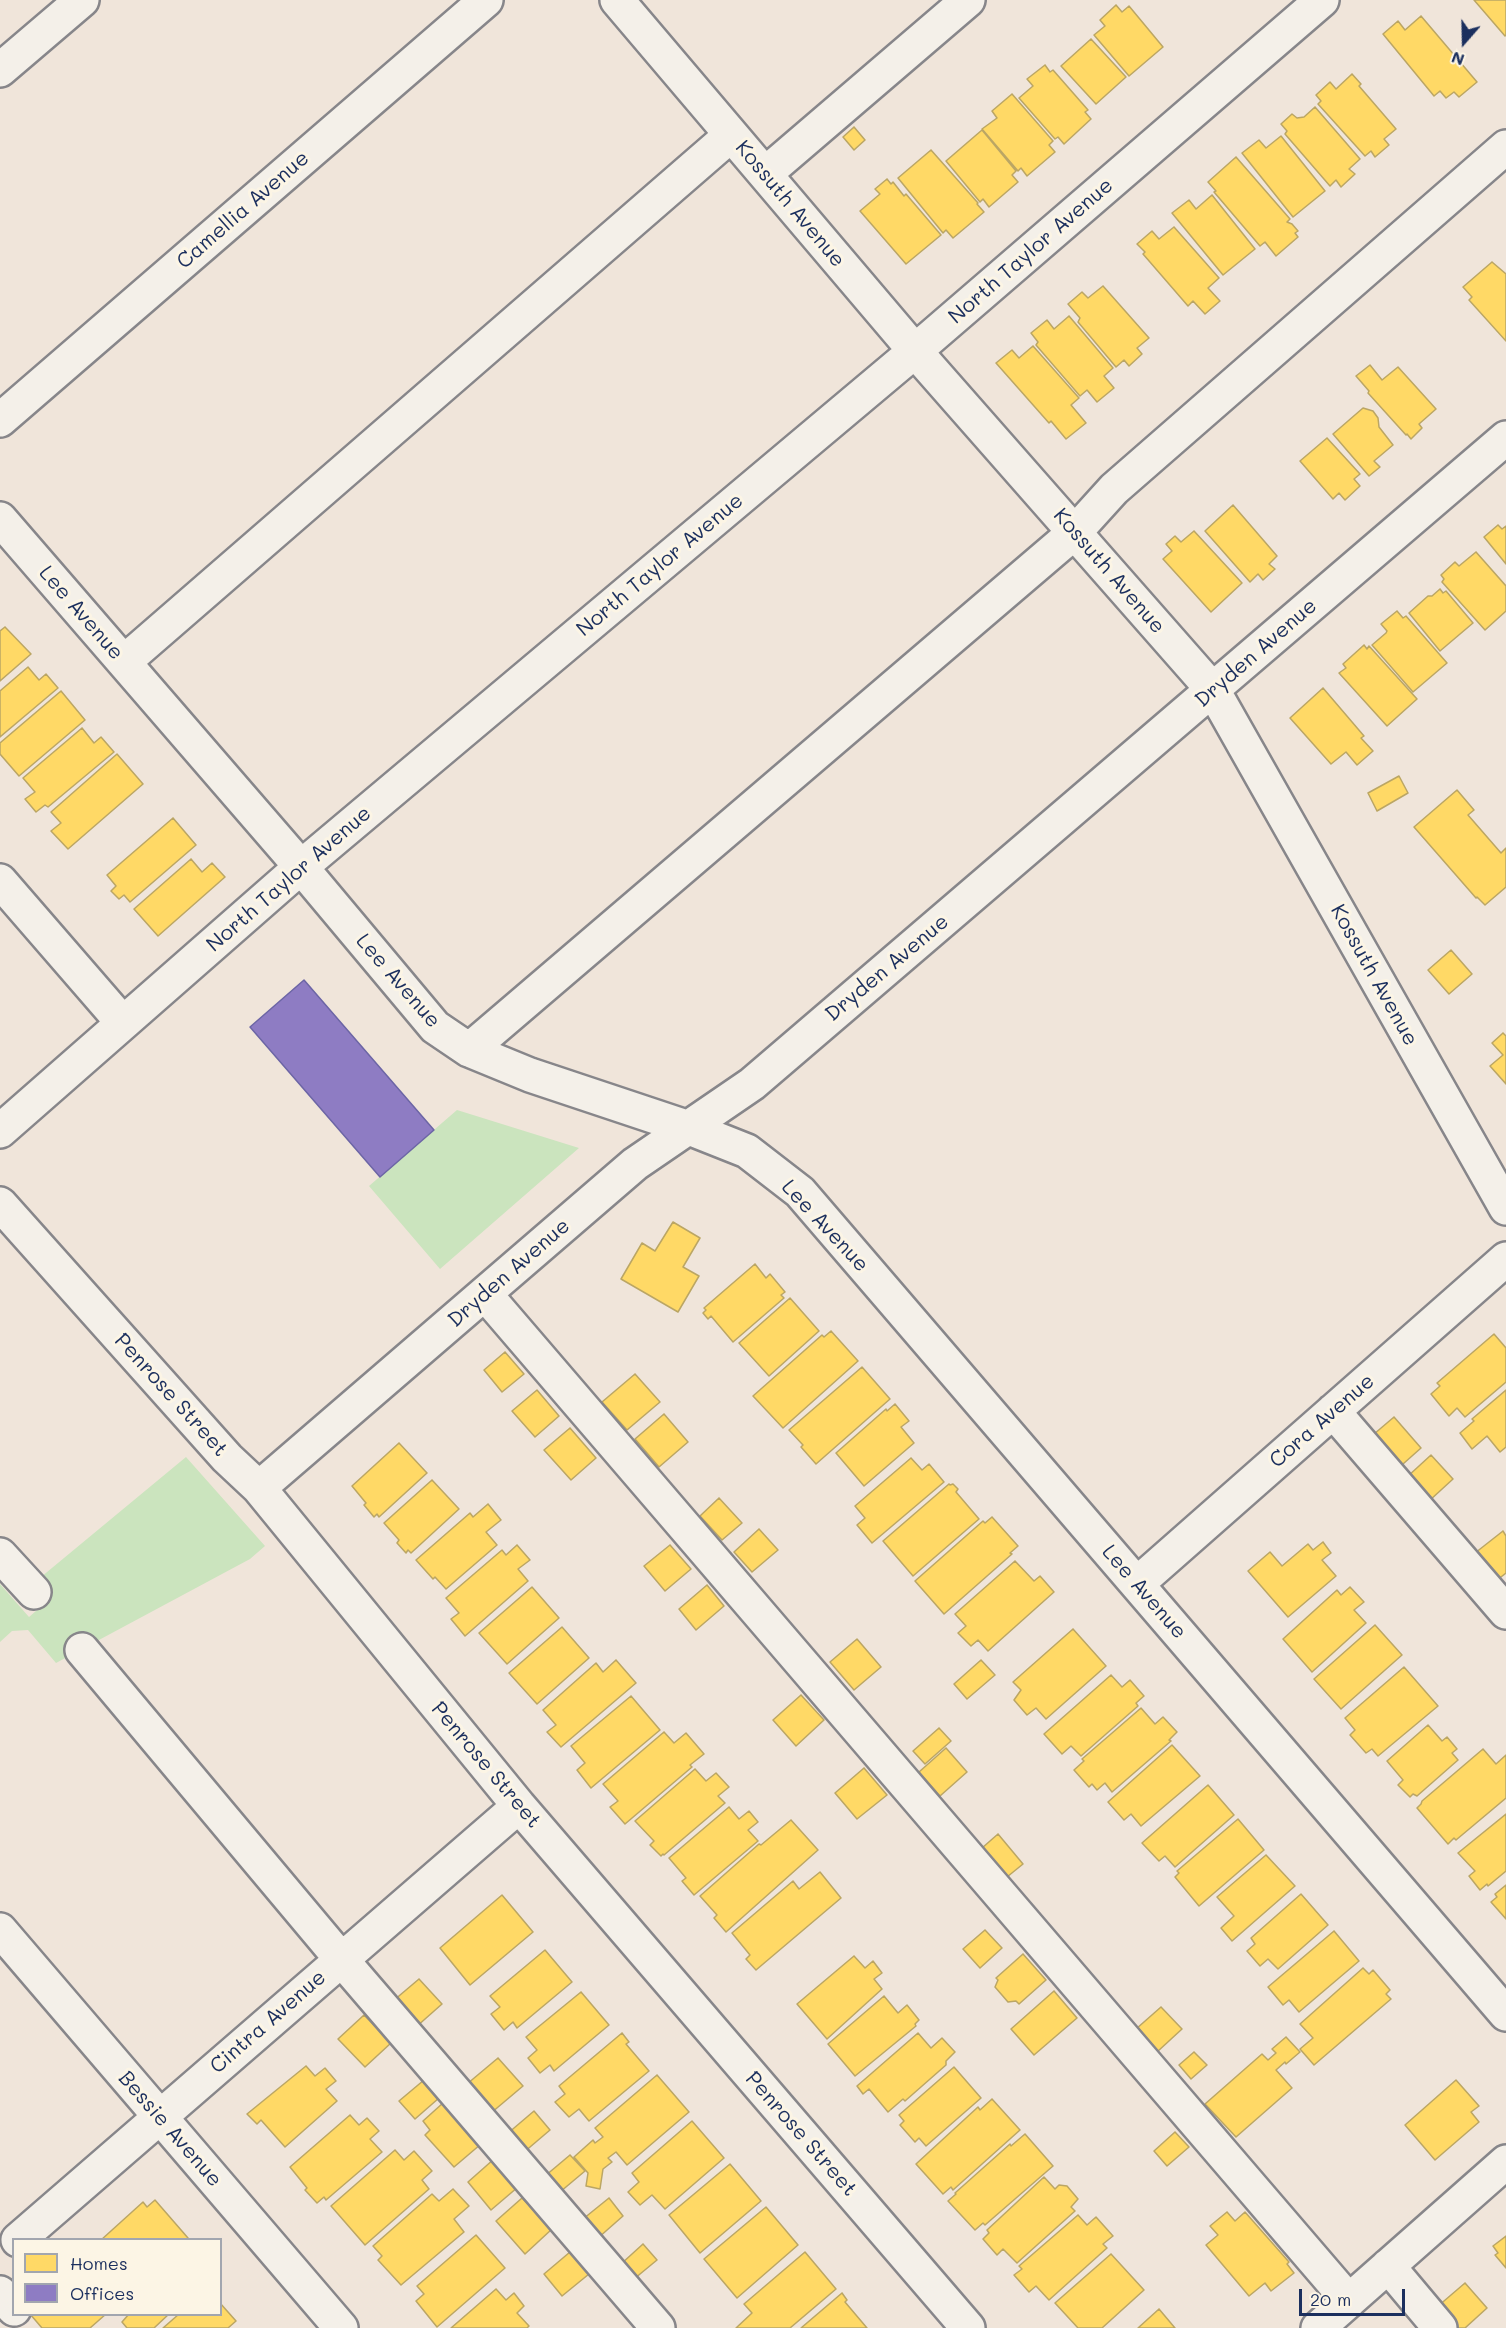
<!DOCTYPE html>
<html>
<head>
<meta charset="utf-8">
<style>
	body { margin:0 }
	#map { position:relative; width:1506px; height:2328px; overflow:hidden; background:#f0e5da; font-family:Mali,sans-serif }
	canvas { display:block }
	.legend { position:absolute; left:12px; top:2238px; width:210px; height:78px; box-sizing:border-box; background:#fcf5e5; border:2px solid #a2a6af; margin:0; padding:8px 10px; list-style:none; font-size:18px; color:#1b2f5e }
	.legend li { display:flex; align-items:center; gap:12px; height:30px }
	.legend b { width:30px; border:2px solid #a2a6af }
	.north { position:absolute; left:1434px; top:12px; width:60px; height:60px; -webkit-text-stroke:4px #fcf5e5; paint-order:stroke; rotate:200deg; font-size:16px; font-weight:700; line-height:24px; text-align:center; color:#1b2f5e }
	.north::after { content:''; display:block; margin:auto; width:21px; height:27px; background:#1b2f5e; clip-path:polygon(50% 0,100% 100%,50% 72%,0 100%) }
	.scale { position:absolute; left:1299px; top:2289px; width:106px; height:27px; box-sizing:border-box; border:3px solid #1b2f5e; border-top:0; padding-left:8px; font-size:18px; line-height:21px; white-space:nowrap; color:#1b2f5e; -webkit-text-stroke:4px #fcf5e5; paint-order:stroke }
</style>
</head>
<body>
<div id="map">
<canvas width="1506" height="2328"></canvas>
<ul class="legend">
<li><b style="height:16px;background:#ffd966"></b>Homes</li>
<li><b style="height:16px;background:#8e7cc3"></b>Offices</li>
</ul>
<div class="north">N</div>
<div class="scale">20 m</div>
</div>
<script>
const context = document.querySelector('canvas').getContext('2d');
context.lineJoin = 'round';
function fill(path, color) { context.fillStyle = color; context.fill(path, 'evenodd'); }
const poly = rows => new Path2D(rows.map(r => 'M' + r).join(''));
function trace(path, color, width, dash) { context.strokeStyle = color; context.lineWidth = width; context.lineCap = dash ? 'butt' : 'round'; context.setLineDash(dash || []); context.stroke(path); }
function label(font, color, halo, rows, align = 'center') {
  context.font = font + ' Mali,sans-serif'; context.lineWidth = 6; context.setLineDash([]); context.textBaseline = 'middle'; context.strokeStyle = halo; context.fillStyle = color; for (const [text, x, y, turn = 0] of rows) {
    context.save(); context.translate(x, y); context.rotate((+turn || 0) * Math.PI / 180); context.textAlign = isNaN(turn) ? turn : align; if (halo) context.strokeText(text, 0, 0); context.fillText(text, 0, 0); context.restore();
  }
}
const green = poly([
	[457,1110,579,1148,440,1269,369,1186],
	[186,1457,265,1546,250,1559,56,1663,28,1630,12,1631,0,1642,0,1584,29,1617,51,1598,35,1582]
]);
const homes = poly([
	[1474,0,1506,0,1506,35,1505,36,1474,0],
	[1116,5,1122,12,1129,6,1163,47,1129,76,1094,35,1105,26,1100,20,1116,5],
	[1421,16,1477,82,1459,97,1454,92,1446,98,1440,91,1434,96,1383,34,1398,21,1405,30,1421,16],
	[1091,39,1126,77,1096,104,1061,66,1091,39],
	[1045,65,1050,72,1053,70,1088,110,1085,112,1091,119,1064,144,1058,137,1055,139,1019,98,1033,86,1027,79,1045,65],
	[1352,74,1361,84,1359,86,1396,129,1384,139,1389,145,1375,157,1371,151,1365,156,1318,104,1321,101,1316,95,1330,82,1336,89,1352,74],
	[1012,94,1053,141,1049,145,1055,152,1027,176,1021,168,1018,171,982,129,997,118,992,111,1012,94],
	[1315,107,1360,159,1349,169,1355,174,1341,187,1336,180,1330,186,1285,134,1287,131,1281,124,1292,114,1297,118,1304,117,1315,107],
	[854,127,865,140,854,150,843,137,854,127],
	[982,130,1016,171,1012,175,1018,182,989,207,983,199,980,202,946,161,982,130],
	[1281,136,1325,191,1293,217,1242,153,1259,140,1266,148,1281,136],
	[931,150,978,203,977,204,984,212,953,238,946,230,943,233,898,178,931,150],
	[1236,157,1290,219,1287,222,1292,224,1298,231,1295,233,1298,237,1276,256,1265,242,1260,246,1214,192,1216,191,1208,182,1236,157],
	[887,179,891,184,893,182,904,196,906,194,941,235,906,264,860,211,880,194,875,189,887,179],
	[1212,195,1255,249,1223,275,1172,213,1189,200,1196,209,1212,195],
	[1174,227,1219,278,1208,288,1220,301,1205,314,1193,301,1188,306,1143,254,1145,252,1137,244,1152,231,1159,239,1174,227],
	[1492,262,1506,274,1506,341,1469,300,1472,297,1463,287,1492,262],
	[1103,286,1149,338,1137,348,1142,354,1129,366,1124,360,1116,367,1078,322,1080,318,1068,304,1082,292,1088,298,1103,286],
	[1069,316,1113,368,1104,376,1114,388,1097,402,1087,390,1080,396,1036,345,1038,342,1031,333,1047,320,1054,329,1069,316],
	[1033,346,1079,398,1071,405,1086,423,1066,439,1051,421,1049,423,996,363,1012,350,1019,358,1033,346],
	[1370,365,1382,380,1398,367,1436,409,1419,424,1422,428,1411,439,1407,434,1406,435,1368,393,1369,391,1356,376,1370,365],
	[1363,408,1373,411,1378,418,1379,427,1393,445,1374,461,1380,467,1369,476,1333,434,1363,408],
	[1327,438,1360,474,1354,479,1360,486,1345,500,1339,493,1333,499,1300,461,1327,438],
	[1233,505,1277,556,1269,564,1275,569,1263,580,1258,574,1250,582,1205,531,1233,505],
	[1498,525,1502,529,1506,526,1506,564,1484,537,1498,525],
	[1194,531,1242,583,1211,612,1163,559,1172,551,1166,544,1175,536,1181,542,1194,531],
	[1476,552,1506,586,1506,611,1485,630,1442,582,1444,579,1441,575,1455,562,1459,566,1476,552],
	[1440,589,1443,593,1446,591,1473,623,1440,651,1409,613,1428,596,1432,596,1440,589],
	[1397,611,1403,618,1406,616,1447,663,1413,692,1372,645,1386,633,1387,631,1381,624,1397,611],
	[5,627,31,654,0,681,0,631,5,627],
	[1364,645,1367,649,1369,646,1417,699,1387,726,1339,673,1346,668,1343,664,1364,645],
	[28,667,39,680,46,674,58,688,0,737,0,691,28,667],
	[1323,688,1364,736,1361,738,1373,751,1357,765,1346,752,1331,764,1290,718,1323,688],
	[61,691,85,720,19,776,0,754,0,743,61,691],
	[82,728,94,743,101,737,114,752,48,807,45,805,36,812,25,799,35,792,23,778,82,728],
	[117,754,143,784,68,849,51,831,61,823,51,812,117,754],
	[1399,776,1408,793,1377,811,1368,793,1399,776],
	[1457,790,1474,810,1468,815,1501,853,1506,848,1506,887,1485,905,1477,897,1476,898,1414,827,1457,790],
	[173,818,196,845,130,902,124,895,119,899,111,891,116,886,107,875,173,818],
	[191,859,202,872,212,863,225,877,158,936,134,909,191,859],
	[1451,950,1472,974,1449,994,1428,970,1451,950],
	[1503,1033,1506,1036,1506,1084,1490,1066,1503,1055,1492,1043,1503,1033],
	[673,1222,700,1238,683,1267,699,1276,678,1312,621,1279,642,1243,655,1251,673,1222],
	[755,1264,766,1278,770,1274,785,1292,781,1295,784,1298,733,1342,711,1316,708,1319,703,1313,706,1310,704,1308,755,1264],
	[790,1298,819,1331,769,1376,739,1343,790,1298],
	[831,1331,858,1361,783,1428,753,1396,822,1335,824,1337,831,1331],
	[1494,1334,1506,1348,1506,1382,1465,1417,1457,1408,1449,1416,1431,1394,1440,1386,1437,1383,1494,1334],
	[505,1352,524,1374,502,1392,484,1370,505,1352],
	[862,1367,890,1399,816,1464,801,1447,803,1445,789,1430,862,1367],
	[635,1374,660,1402,627,1430,602,1402,635,1374],
	[537,1390,559,1416,535,1437,512,1411,537,1390],
	[1506,1390,1506,1447,1500,1452,1487,1436,1472,1449,1460,1433,1474,1421,1472,1419,1506,1390],
	[895,1404,909,1421,901,1427,914,1443,864,1486,836,1453,886,1409,887,1411,895,1404],
	[664,1414,688,1442,659,1467,635,1439,664,1414],
	[1394,1417,1421,1448,1394,1472,1367,1440,1394,1417],
	[570,1428,596,1458,571,1480,544,1450,570,1428],
	[399,1443,427,1473,379,1517,377,1514,374,1517,364,1505,366,1503,352,1486,399,1443],
	[1431,1455,1453,1479,1429,1501,1407,1477,1431,1455],
	[911,1458,922,1470,929,1464,944,1482,872,1543,857,1525,865,1518,855,1506,911,1458],
	[432,1480,459,1509,411,1553,408,1550,406,1553,397,1543,399,1540,384,1523,432,1480],
	[949,1484,950,1485,953,1484,958,1489,956,1492,979,1519,913,1576,883,1541,949,1484],
	[719,1498,742,1523,722,1540,700,1516,719,1498],
	[488,1504,501,1520,486,1532,497,1545,446,1589,435,1577,433,1579,416,1560,470,1513,473,1517,488,1504],
	[992,1517,1018,1546,1010,1553,1012,1554,944,1614,915,1581,983,1521,985,1523,992,1517],
	[759,1529,778,1550,752,1572,734,1552,759,1529],
	[1503,1531,1506,1536,1506,1573,1497,1580,1475,1553,1503,1531],
	[1323,1542,1331,1553,1322,1560,1336,1576,1288,1617,1248,1571,1270,1552,1282,1566,1308,1544,1313,1550,1323,1542],
	[517,1545,530,1560,518,1569,528,1581,465,1636,451,1619,459,1613,446,1598,502,1550,506,1555,517,1545],
	[670,1545,691,1569,665,1591,644,1566,670,1545],
	[1015,1561,1034,1581,1040,1576,1054,1592,988,1651,978,1640,971,1646,958,1633,966,1626,955,1614,1015,1561],
	[707,1585,724,1606,696,1630,679,1609,707,1585],
	[532,1587,559,1618,507,1664,479,1633,532,1587],
	[1350,1587,1364,1602,1354,1610,1366,1623,1312,1672,1283,1639,1337,1590,1341,1595,1350,1587],
	[1375,1625,1402,1655,1341,1709,1314,1679,1375,1625],
	[562,1627,589,1658,537,1704,509,1673,562,1627],
	[1073,1629,1106,1666,1046,1719,1036,1708,1027,1715,1014,1700,1021,1690,1013,1682,1073,1629],
	[857,1639,881,1667,854,1690,830,1662,857,1639],
	[616,1660,636,1683,561,1747,547,1732,556,1725,543,1710,596,1663,603,1672,616,1660],
	[981,1660,995,1675,967,1699,954,1684,981,1660],
	[1404,1667,1438,1706,1378,1756,1372,1749,1366,1753,1350,1735,1355,1730,1345,1718,1404,1667],
	[1111,1675,1122,1687,1130,1680,1144,1696,1136,1703,1138,1706,1081,1756,1071,1746,1062,1754,1044,1734,1111,1675],
	[801,1695,824,1720,796,1746,773,1720,801,1695],
	[631,1696,660,1730,591,1788,577,1770,585,1763,571,1746,631,1696],
	[1141,1708,1155,1724,1163,1717,1177,1732,1169,1740,1171,1741,1112,1792,1105,1783,1097,1790,1092,1784,1089,1787,1074,1770,1084,1761,1082,1759,1141,1708],
	[1428,1725,1442,1741,1447,1737,1457,1749,1452,1753,1458,1760,1417,1796,1413,1794,1410,1797,1398,1785,1403,1780,1387,1761,1428,1725],
	[939,1728,951,1741,925,1764,913,1751,939,1728],
	[664,1732,674,1743,686,1733,704,1754,690,1765,692,1767,625,1824,610,1807,618,1801,603,1784,664,1732],
	[1172,1745,1200,1776,1141,1826,1131,1814,1124,1820,1108,1802,1172,1745],
	[946,1748,967,1772,940,1796,919,1772,946,1748],
	[1483,1749,1496,1764,1506,1755,1506,1798,1456,1840,1454,1838,1448,1844,1417,1808,1421,1804,1422,1801,1483,1749],
	[864,1768,887,1795,857,1819,835,1793,864,1768],
	[695,1769,706,1781,716,1773,729,1787,718,1796,725,1803,664,1855,663,1854,661,1856,650,1845,654,1841,635,1821,695,1769],
	[1208,1785,1234,1815,1175,1867,1165,1856,1159,1861,1142,1843,1208,1785],
	[729,1807,739,1819,749,1811,758,1822,748,1830,758,1841,694,1895,682,1881,686,1878,669,1858,729,1807],
	[1506,1814,1506,1871,1488,1886,1487,1884,1480,1890,1469,1876,1475,1871,1458,1853,1506,1814],
	[1238,1819,1264,1850,1199,1906,1175,1877,1179,1873,1177,1871,1238,1819],
	[791,1820,818,1850,726,1932,714,1918,717,1915,700,1896,759,1844,761,1845,791,1820],
	[998,1834,1023,1864,1007,1877,982,1848,998,1834],
	[1266,1855,1295,1886,1232,1941,1221,1928,1234,1916,1217,1897,1266,1855],
	[820,1872,841,1898,756,1970,746,1959,750,1955,732,1933,793,1881,799,1889,820,1872],
	[1506,1885,1506,1919,1491,1902,1497,1897,1495,1894,1506,1885],
	[1301,1894,1328,1925,1278,1969,1268,1959,1260,1966,1247,1951,1255,1944,1251,1938,1301,1894],
	[502,1895,533,1932,470,1985,440,1948,502,1895],
	[985,1930,1002,1948,980,1968,963,1949,985,1930],
	[1334,1931,1359,1961,1299,2012,1289,2000,1283,2005,1268,1987,1334,1931],
	[545,1950,572,1982,517,2028,513,2022,504,2030,491,2014,500,2007,490,1996,545,1950],
	[1023,1954,1046,1980,1019,2004,1016,2001,1008,2002,995,1987,998,1980,996,1978,1023,1954],
	[854,1956,865,1968,873,1961,882,1973,874,1979,882,1989,827,2039,797,2004,854,1956],
	[1363,1968,1369,1974,1373,1970,1390,1990,1386,1994,1391,1999,1314,2065,1300,2049,1313,2038,1300,2024,1363,1968],
	[419,1979,442,2004,416,2027,393,2001,419,1979],
	[1054,1991,1077,2018,1034,2055,1011,2029,1054,1991],
	[581,1992,609,2025,554,2071,550,2065,540,2073,528,2058,537,2050,526,2037,581,1992],
	[884,1996,898,2013,907,2005,919,2020,915,2024,916,2026,855,2076,828,2044,884,1996],
	[1161,2007,1182,2029,1157,2052,1136,2029,1161,2007],
	[364,2015,391,2043,365,2067,338,2039,364,2015],
	[622,2033,629,2042,626,2044,649,2071,589,2121,579,2109,569,2117,555,2102,565,2094,559,2086,622,2033],
	[918,2033,931,2048,942,2038,955,2052,946,2061,946,2065,905,2101,903,2099,888,2112,869,2089,863,2094,857,2086,918,2033],
	[1286,2037,1300,2052,1286,2064,1285,2062,1276,2070,1292,2088,1236,2137,1205,2104,1262,2054,1268,2060,1276,2053,1272,2049,1286,2037],
	[1194,2052,1207,2065,1191,2079,1179,2065,1194,2052],
	[498,2058,523,2086,491,2113,467,2084,498,2058],
	[306,2066,315,2076,325,2068,336,2081,326,2089,337,2101,285,2147,261,2120,257,2124,247,2114,306,2066],
	[954,2067,981,2098,926,2146,919,2138,915,2142,900,2125,904,2121,899,2115,954,2067],
	[657,2075,689,2112,627,2165,616,2152,608,2158,612,2162,603,2169,600,2189,586,2186,588,2173,574,2157,593,2140,595,2143,603,2137,595,2128,657,2075],
	[424,2080,439,2098,415,2119,399,2101,424,2080],
	[1456,2080,1479,2106,1471,2112,1479,2122,1435,2160,1405,2125,1456,2080],
	[992,2099,1020,2130,953,2190,951,2187,943,2194,916,2164,978,2107,980,2110,992,2099],
	[443,2103,481,2144,454,2167,425,2135,430,2130,423,2121,443,2103],
	[534,2111,550,2130,523,2153,507,2134,534,2111],
	[350,2115,359,2125,367,2118,379,2131,370,2139,382,2152,326,2200,324,2197,317,2203,305,2190,307,2188,290,2167,350,2115],
	[692,2121,724,2158,665,2209,652,2195,640,2205,628,2192,639,2182,632,2173,692,2121],
	[1175,2132,1189,2147,1167,2166,1154,2151,1175,2132],
	[1025,2134,1053,2166,985,2225,983,2223,975,2230,948,2201,956,2194,955,2193,1010,2144,1011,2146,1025,2134],
	[395,2150,404,2160,414,2151,432,2171,422,2180,429,2189,365,2245,331,2206,395,2150],
	[570,2155,585,2171,560,2192,545,2176,570,2155],
	[494,2159,518,2187,491,2210,468,2182,494,2159],
	[730,2164,761,2201,700,2253,669,2215,730,2164],
	[1044,2177,1055,2189,1059,2185,1067,2186,1078,2199,1071,2207,1075,2211,1017,2263,1003,2249,997,2255,983,2239,989,2233,987,2230,1044,2177],
	[453,2189,469,2206,454,2219,464,2232,401,2285,378,2260,382,2256,373,2246,432,2194,439,2201,453,2189],
	[522,2198,552,2229,525,2254,496,2221,522,2198],
	[609,2198,623,2216,598,2238,583,2219,609,2198],
	[155,2200,188,2238,186,2240,101,2240,143,2202,147,2207,155,2200],
	[766,2207,798,2245,737,2298,704,2259,766,2207],
	[1227,2212,1235,2221,1245,2212,1289,2262,1287,2264,1294,2273,1271,2291,1265,2283,1249,2296,1206,2245,1218,2235,1210,2226,1227,2212],
	[1078,2215,1087,2225,1096,2217,1113,2236,1103,2244,1107,2248,1049,2300,1036,2286,1029,2292,1014,2275,1022,2269,1019,2266,1078,2215],
	[476,2235,505,2268,437,2327,416,2301,424,2294,417,2286,476,2235],
	[1506,2236,1506,2268,1495,2255,1498,2253,1493,2246,1506,2236],
	[643,2244,657,2260,634,2279,621,2264,643,2244],
	[570,2252,589,2274,562,2296,544,2274,570,2252],
	[805,2252,836,2289,790,2328,736,2328,752,2313,744,2304,805,2252],
	[1111,2254,1144,2290,1102,2328,1078,2328,1055,2303,1111,2254],
	[1465,2283,1487,2308,1465,2328,1456,2328,1437,2307,1465,2283],
	[496,2289,506,2300,514,2293,524,2306,517,2313,529,2326,527,2328,451,2328,496,2289],
	[842,2293,847,2300,845,2302,867,2328,801,2328,842,2293],
	[220,2303,236,2321,228,2328,163,2328,179,2314,220,2314,220,2303],
	[1159,2309,1175,2328,1138,2328,1159,2309],
	[30,2314,106,2314,90,2328,42,2328,30,2314],
	[129,2314,169,2314,154,2328,127,2328,122,2322,129,2314]
]);
const offices = poly([
	[304,980,434,1130,380,1177,250,1027,304,980]
]);
const minor = poly([
	[617,0,915,351,1213,690,1506,1208],
	[0,70,82,0],
	[765,174,968,0],
	[0,420,486,0],
	[0,519,301,867,435,1027,469,1050,530,1075,689,1128,747,1151,800,1192,1506,2014],
	[124,662,731,135],
	[0,881,123,1023],
	[469,1050,1075,532,1114,489,1506,147],
	[0,1131,301,867,915,351,1322,0],
	[0,1204,227,1458,259,1488,519,1806,968,2328],
	[485,1294,1349,2301],
	[1333,1411,1506,1612],
	[259,1488,635,1164,752,1084,1506,438],
	[0,1555,34,1592],
	[1138,1583,1506,1259],
	[82,1650,341,1959,658,2328],
	[0,1930,341,2328],
	[18,2240,519,1806],
	[1388,2266,1440,2328],
	[0,2293,14,2309],
	[1318,2328,1506,2162]
]);
const streetNames = [
	["Kossuth Avenue",790,204,50],
	["Camellia Avenue",243,210,-41],
	["North Taylor Avenue",1031,251,-41],
	["North Taylor Avenue",660,565,-40],
	["Kossuth Avenue",1109,571,49],
	["Lee Avenue",81,613,49],
	["Dryden Avenue",1256,653,-41],
	["North Taylor Avenue",289,879,-41],
	["Dryden Avenue",887,968,-40],
	["Kossuth Avenue",1374,975,61],
	["Lee Avenue",398,981,49],
	["Lee Avenue",825,1226,47],
	["Dryden Avenue",509,1273,-41],
	["Penrose Street",171,1395,48],
	["Cora Avenue",1322,1421,-41],
	["Lee Avenue",1144,1592,49],
	["Penrose Street",486,1765,50],
	["Cintra Avenue",268,2022,-41],
	["Bessie Avenue",170,2129,49],
	["Penrose Street",801,2134,49]
];
fill(green, '#cbe4be');
fill(homes, '#ffd966');
trace(homes, '#bba664', 1.5);
fill(offices, '#8e7cc3');
trace(offices, '#6c65a5', 1.5);
trace(minor, '#87868a', 38);
trace(minor, '#f4f0e9', 33);
label('21px', '#1b2f5e', '#fcf5e5', streetNames);
</script>
</body>
</html>
